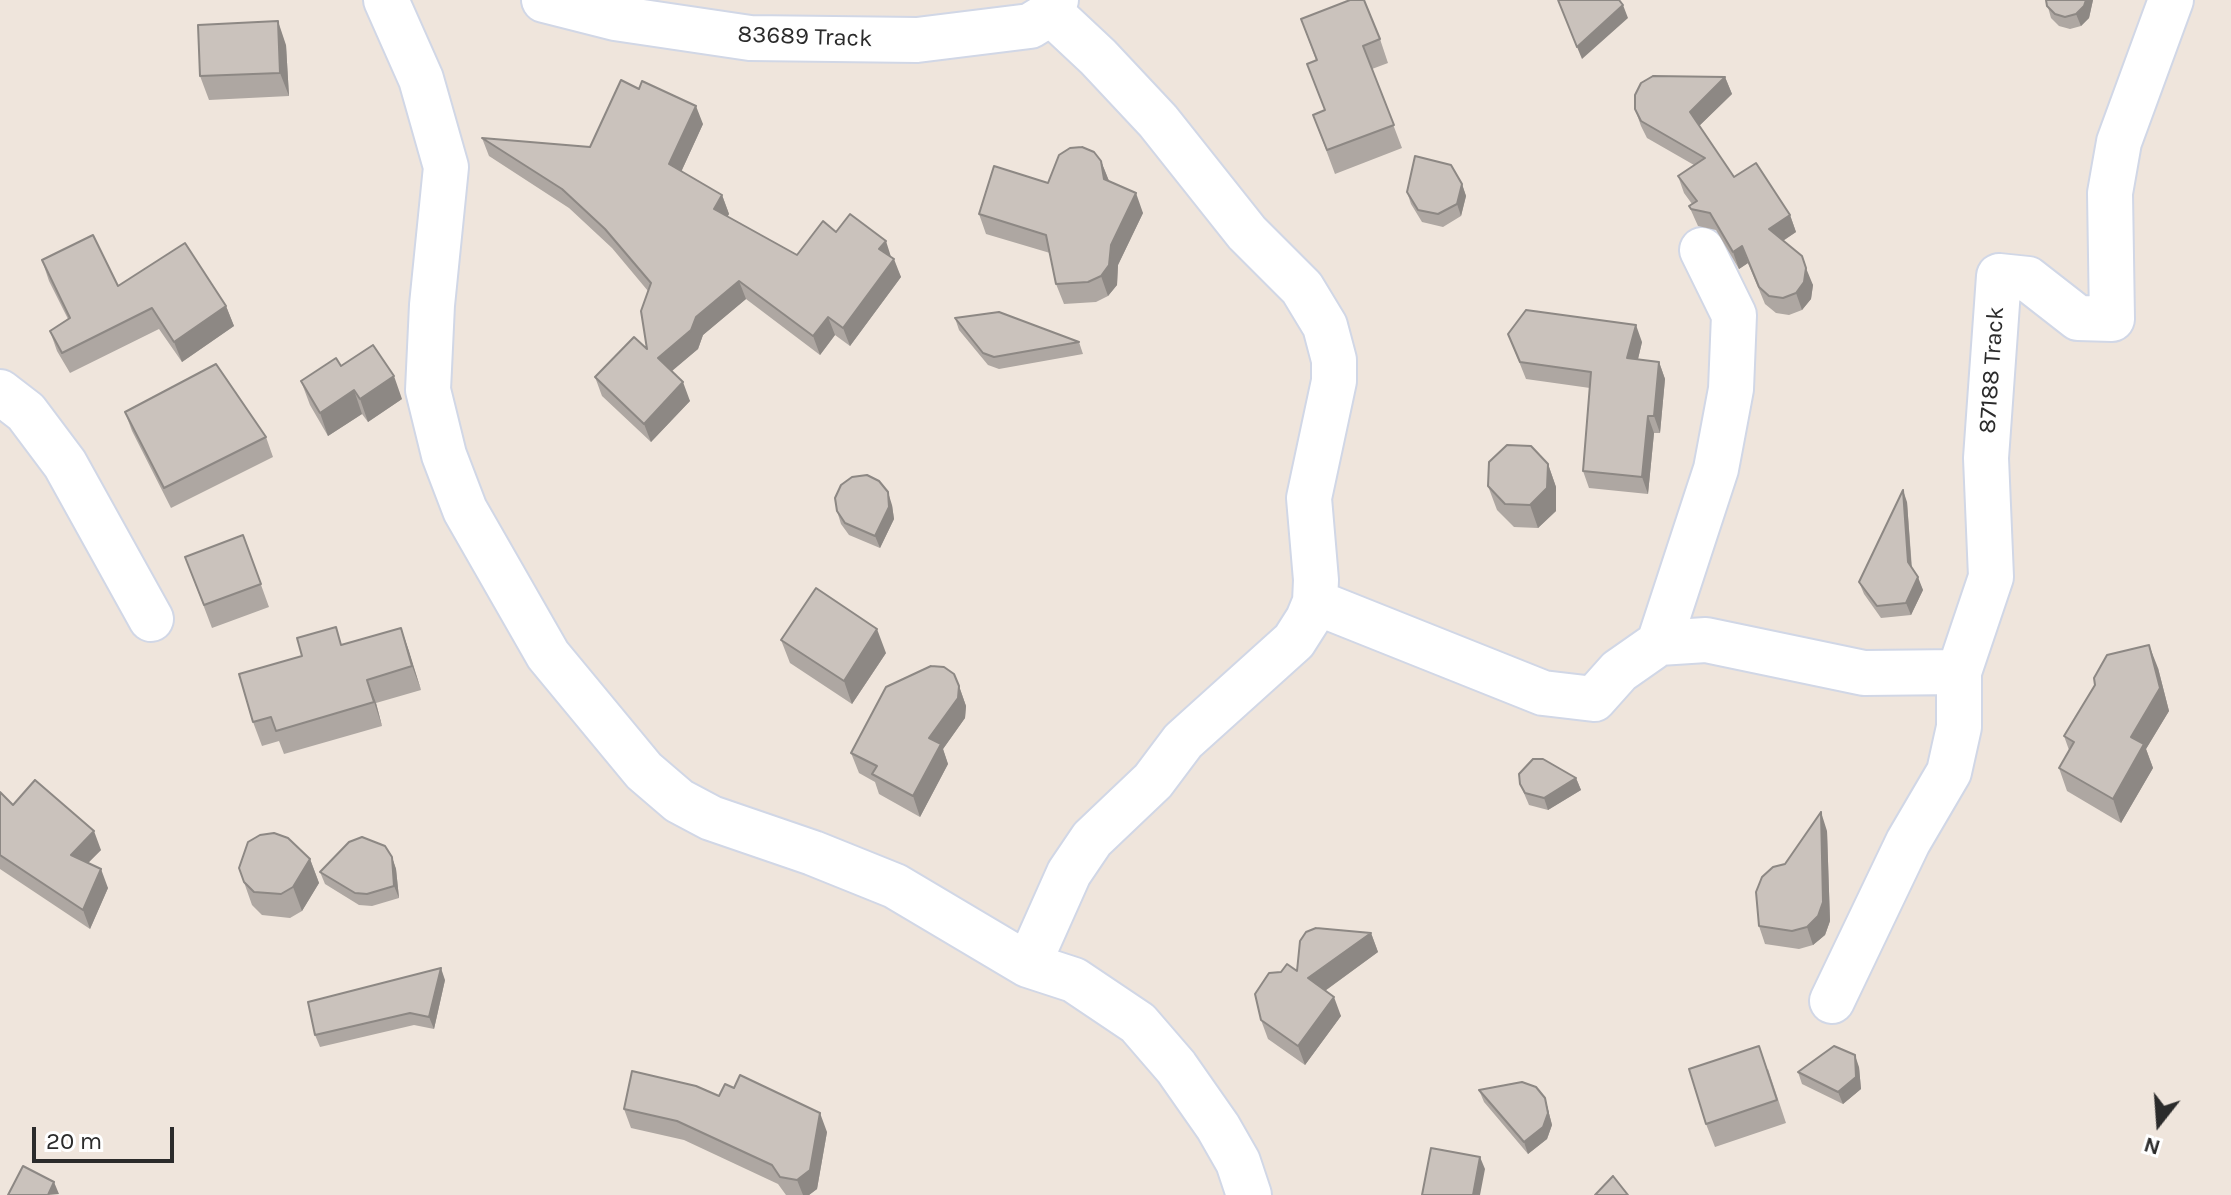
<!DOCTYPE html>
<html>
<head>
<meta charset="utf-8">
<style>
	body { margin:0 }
	#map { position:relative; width:2231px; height:1195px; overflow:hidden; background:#efe5dc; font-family:Karla,sans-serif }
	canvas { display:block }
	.north { position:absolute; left:2119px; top:1083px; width:80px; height:80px; -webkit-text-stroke:6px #fff; paint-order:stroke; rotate:197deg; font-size:22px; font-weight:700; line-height:32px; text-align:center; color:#2b2b2b }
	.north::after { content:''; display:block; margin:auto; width:28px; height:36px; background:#2b2b2b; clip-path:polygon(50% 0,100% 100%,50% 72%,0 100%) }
	.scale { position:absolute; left:32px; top:1127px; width:142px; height:36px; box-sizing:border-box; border:4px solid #2b2b2b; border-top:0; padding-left:10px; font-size:24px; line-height:28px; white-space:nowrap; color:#2b2b2b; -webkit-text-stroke:6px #fff; paint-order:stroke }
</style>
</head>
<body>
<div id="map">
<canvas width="2231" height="1195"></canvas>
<div class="north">N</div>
<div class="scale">20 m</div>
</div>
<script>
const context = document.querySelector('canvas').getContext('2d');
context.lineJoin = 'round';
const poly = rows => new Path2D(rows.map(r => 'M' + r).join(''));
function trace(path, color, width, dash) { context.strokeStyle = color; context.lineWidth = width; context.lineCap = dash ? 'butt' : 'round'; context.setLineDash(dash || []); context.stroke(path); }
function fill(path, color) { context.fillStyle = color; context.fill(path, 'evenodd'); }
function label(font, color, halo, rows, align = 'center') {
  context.font = font + ' Karla,sans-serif'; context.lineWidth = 6; context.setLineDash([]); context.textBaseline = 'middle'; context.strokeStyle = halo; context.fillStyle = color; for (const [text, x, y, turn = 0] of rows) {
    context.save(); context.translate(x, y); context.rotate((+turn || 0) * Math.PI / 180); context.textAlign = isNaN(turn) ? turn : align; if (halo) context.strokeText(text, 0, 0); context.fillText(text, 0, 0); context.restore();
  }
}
const minor = poly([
	[386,0,421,79,446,167,432,305,428,390,444,455,465,510,548,655,644,771,679,801,711,818,813,853,895,886,1028,965,1069,873,1092,839,1153,781,1183,741,1294,641,1308,619,1315,602,1316,580,1309,498,1334,381,1334,360,1325,326,1302,288,1247,233,1158,121,1098,57,1051,13],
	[544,0,615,18,750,38,917,40,1030,26,1051,13,1056,0],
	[0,392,26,412,65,464,151,619],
	[1315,602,1543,693,1594,699,1619,671,1659,643,1706,640,1864,673,1959,672,1959,727,1949,772,1908,842,1832,1001],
	[1659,643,1716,469,1731,389,1734,315,1702,250],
	[1959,672,1991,577,1986,458,1999,276,2028,279,2078,318,2112,319,2110,193,2119,142,2171,0],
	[1028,965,1074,980,1138,1023,1176,1067,1218,1127,1238,1162,1249,1195]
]);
const wall = poly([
	[2046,0,2093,0,2089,18,2081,26,2070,29,2059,26,2051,18],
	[1301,19,1380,39,1388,63,1372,69,1402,148,1335,174,1313,115,1325,111,1316,60],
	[286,45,289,96,209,100,200,76],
	[1725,77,1732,94,1699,126,1734,177,1790,215,1796,232,1783,241,1813,285,1811,299,1802,310,1789,315,1776,313,1765,304,1748,263,1739,269,1716,230,1698,226,1689,206,1692,204,1684,193,1678,176,1694,165,1647,138,1641,126,1635,109],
	[639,89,703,124,681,172,722,195,729,214,727,217,797,255,836,232,891,257,901,277,850,346,835,335,820,355,746,299,703,335,698,349,671,371,690,401,651,442,602,396,595,377,647,349,648,291,612,248,569,208,489,156,482,138,590,147],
	[1101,161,1109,181,1143,213,1118,265,1117,285,1108,296,1096,302,1064,304,1056,284,1050,253,986,234,979,214,1048,183],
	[1462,184,1466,196,1461,216,1443,227,1422,222,1411,204,1407,192],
	[42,260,118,286,226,306,234,326,182,362,159,329,70,373,57,351,50,331,68,319,49,281],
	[955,318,1079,342,1083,354,999,369,988,365,959,330],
	[1508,334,1642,342,1638,359,1659,362,1665,379,1660,433,1654,433,1648,494,1589,488,1583,471,1590,388,1526,379],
	[341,366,402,399,368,422,362,414,328,436,310,405,301,381],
	[125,412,266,437,273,457,171,508,132,431],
	[1548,464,1556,487,1556,511,1538,528,1514,527,1497,510,1488,486],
	[1907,502,1912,568,1923,590,1911,615,1881,618,1864,594,1859,582],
	[892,505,894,519,880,548,849,535,841,524,837,511],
	[243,535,269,607,212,628,185,557],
	[401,628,421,690,376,703,382,726,284,754,279,741,262,746,253,722,342,645],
	[781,640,886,653,852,704,790,663],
	[2158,668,2169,711,2146,749,2153,768,2121,823,2067,791,2059,768,2069,750,2064,736,2095,685],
	[959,686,966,706,965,718,943,749,948,764,920,817,879,794,875,782,859,773,851,753],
	[1576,778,1581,790,1548,810,1529,805,1520,784],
	[0,792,13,805,101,850,88,863,108,888,90,929,0,869],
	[1827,831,1830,921,1825,935,1813,945,1799,949,1765,944,1759,926,1785,864],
	[392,857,396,869,399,898,372,906,359,905,325,884,320,872],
	[310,859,319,883,302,911,290,918,262,915,252,905,239,868],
	[1371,933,1378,952,1325,991,1341,1016,1305,1065,1268,1039,1261,1020],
	[445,980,434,1029,414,1025,320,1047,315,1035],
	[1859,1067,1861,1089,1843,1104,1802,1084,1798,1072],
	[1768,1069,1786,1123,1715,1147,1706,1124],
	[1479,1090,1545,1098,1552,1125,1547,1139,1528,1154,1484,1102],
	[719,1096,827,1132,817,1189,809,1195,786,1195,778,1184,684,1140,631,1128,624,1109]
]);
const shadedWall = poly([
	[2086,0,2093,0,2089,18,2081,26,2076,14],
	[1623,5,1628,18,1582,59,1577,47],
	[278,21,286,45,289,96,280,73],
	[1725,77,1732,94,1696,129,1690,112],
	[696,106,703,124,676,183,669,164],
	[1101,161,1109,181,1104,179],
	[1462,184,1466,196,1461,216,1457,204],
	[1136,193,1143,213,1118,265,1117,285,1108,296,1101,276,1111,245],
	[722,195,729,214,721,228,714,209],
	[1790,215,1796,232,1775,246,1769,229],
	[886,241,892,260,879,249],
	[1742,246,1748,263,1739,269,1733,252],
	[894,259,901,277,850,346,843,328],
	[1806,268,1813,285,1811,299,1802,310,1796,293],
	[739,281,746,299,703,335,698,349,665,377,658,358,696,317],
	[226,306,234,326,182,362,174,342],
	[828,317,835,335,820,355,813,336],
	[1636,325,1642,342,1634,376,1627,358],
	[1659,362,1665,379,1660,433,1654,416],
	[394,376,402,399,368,422,360,399],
	[683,382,690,401,651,442,644,424],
	[354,390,362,414,328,436,320,413],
	[1648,416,1654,433,1648,494,1642,477],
	[1548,464,1556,487,1556,511,1538,528,1530,505],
	[1903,490,1907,502,1912,574,1908,562],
	[888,492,892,505,894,519,880,548,875,536],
	[1918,577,1923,590,1911,615,1906,603],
	[401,628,409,651,421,690,412,666],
	[877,629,886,653,852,704,844,681],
	[2149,645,2158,668,2169,711,2146,749,2153,768,2121,823,2113,799,2131,737],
	[367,680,376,703,382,726,374,702],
	[959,686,966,706,965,718,943,749,948,764,920,817,913,796,929,738],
	[1576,778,1581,790,1548,810,1544,798],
	[1821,812,1827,831,1830,921,1825,935,1813,945,1807,927],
	[94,831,101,850,77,874,71,855],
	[392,857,396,869,399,898,394,886],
	[310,859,319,883,302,911,293,887],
	[101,869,108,888,90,929,83,910],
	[1371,933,1378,952,1315,998,1308,978],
	[441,968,445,980,434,1029,429,1017],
	[1334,997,1341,1016,1305,1065,1298,1046],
	[1855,1055,1859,1067,1861,1089,1843,1104,1838,1092],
	[1545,1098,1552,1125,1547,1139,1528,1154,1524,1142],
	[820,1113,827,1132,817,1189,809,1195,803,1195,797,1180],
	[1480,1157,1485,1169,1480,1195,1473,1195],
	[54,1182,59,1194,48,1195]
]);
const building = poly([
	[1350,0,1364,0,1380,39,1363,46,1394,125,1327,150,1313,115,1325,110,1307,64,1317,60,1301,19,1350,0],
	[1558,0,1619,0,1623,5,1577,47,1558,0],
	[2046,0,2086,0,2084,6,2076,14,2065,17,2055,14,2047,6,2046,0],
	[278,21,280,73,200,76,198,25,278,21],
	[1653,76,1725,77,1690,112,1734,177,1756,163,1790,215,1769,229,1802,256,1806,268,1804,282,1796,293,1783,298,1769,296,1759,287,1742,246,1733,252,1710,213,1691,209,1689,206,1697,201,1678,176,1705,158,1641,121,1635,109,1635,95,1641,83,1653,76],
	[621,80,639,89,642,81,696,106,669,164,722,195,714,209,797,255,823,221,836,232,850,214,886,241,879,249,894,259,843,328,828,317,813,336,739,281,696,317,691,330,658,358,683,382,644,424,595,377,634,337,647,349,641,311,651,283,605,229,562,189,482,138,590,147,621,80],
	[1082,147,1094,152,1101,161,1104,179,1136,193,1111,245,1109,265,1101,276,1088,282,1056,284,1046,235,979,214,994,166,1048,183,1059,155,1070,148,1082,147],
	[1415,156,1451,165,1462,184,1457,204,1438,214,1418,210,1407,192,1415,156],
	[93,235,118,286,185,243,226,306,174,342,152,308,62,353,50,331,70,318,42,260,93,235],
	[1526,310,1636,325,1627,358,1659,362,1654,416,1648,416,1642,477,1583,471,1591,372,1520,362,1508,334,1526,310],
	[999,312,1079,342,994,357,983,353,955,318,999,312],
	[373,345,394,376,360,399,354,390,320,413,301,381,336,358,341,366,373,345],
	[216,364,266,437,164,488,125,412,216,364],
	[1507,445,1531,446,1548,464,1547,488,1530,505,1505,504,1488,486,1489,462,1507,445],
	[867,475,879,481,888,492,889,507,875,536,845,523,837,511,835,498,841,485,852,477,867,475],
	[1903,490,1908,562,1918,577,1906,603,1877,606,1859,582,1903,490],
	[243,535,261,584,204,605,185,557,243,535],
	[816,588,877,629,844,681,781,640,816,588],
	[336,627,341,645,401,628,412,666,367,680,374,702,276,731,271,717,253,722,239,674,302,656,297,638,336,627],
	[2149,645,2160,688,2131,737,2144,744,2113,799,2059,768,2074,742,2064,736,2095,685,2094,678,2107,655,2149,645],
	[931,666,944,667,954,674,959,686,958,698,929,738,941,744,913,796,872,774,877,766,851,753,886,687,931,666],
	[1533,759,1543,759,1576,778,1544,798,1525,793,1520,784,1519,774,1533,759],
	[35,780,94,831,71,855,101,869,83,910,0,855,0,792,13,805,35,780],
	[1821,812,1823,902,1818,916,1807,927,1792,931,1759,926,1756,892,1762,877,1773,867,1785,864,1821,812],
	[274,833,288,838,310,859,293,887,281,894,254,892,244,882,239,868,248,842,260,835,274,833],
	[362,837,385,846,392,857,394,886,367,894,355,893,320,872,349,842,362,837],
	[1316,928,1371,933,1308,978,1334,997,1298,1046,1261,1020,1255,994,1269,973,1281,972,1287,964,1297,971,1300,941,1306,932,1316,928],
	[441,968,429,1017,410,1013,315,1035,308,1002,441,968],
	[1759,1046,1777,1100,1706,1124,1689,1069,1759,1046],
	[1834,1046,1855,1055,1856,1077,1838,1092,1798,1072,1834,1046],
	[632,1071,696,1086,719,1096,725,1084,734,1088,740,1075,820,1113,810,1170,797,1180,780,1177,772,1165,677,1121,624,1109,632,1071],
	[1522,1082,1536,1087,1545,1098,1548,1113,1543,1127,1524,1142,1479,1090,1522,1082],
	[1431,1148,1480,1157,1473,1195,1422,1195,1431,1148],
	[23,1166,54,1182,48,1195,8,1195,23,1166],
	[1613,1176,1628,1195,1595,1195,1613,1176]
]);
const streetNames = [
	["83689 Track",805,37,2],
	["87188 Track",1992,370,-86]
];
trace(minor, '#d1d7e6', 48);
trace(minor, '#fff', 44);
fill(wall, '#aea7a2');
fill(shadedWall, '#8d8884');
fill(building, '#cac2bc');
trace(building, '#8d8884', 2);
label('24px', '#2b2b2b', '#fff', streetNames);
</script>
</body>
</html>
